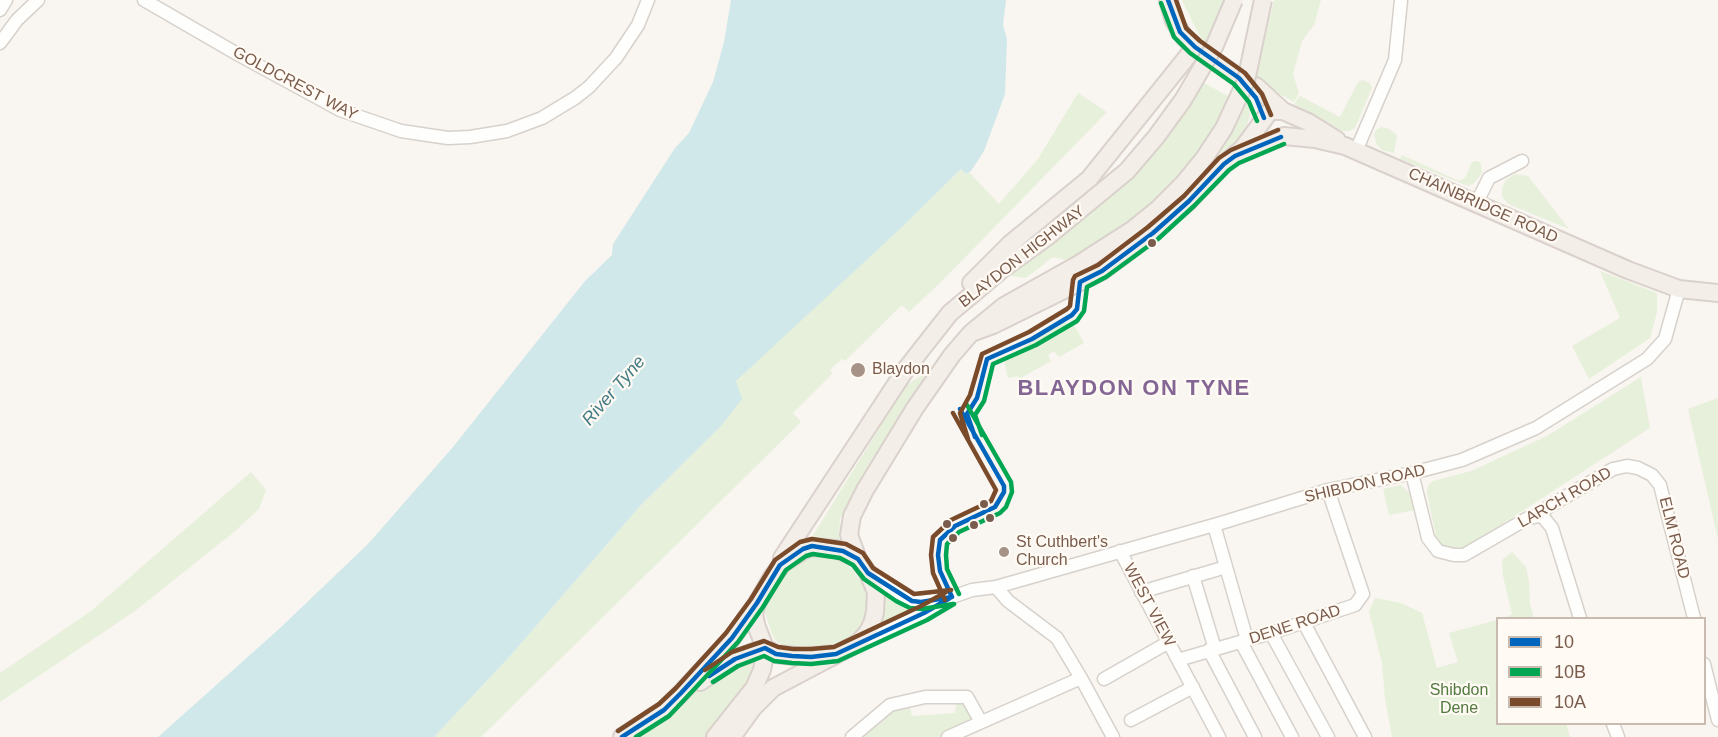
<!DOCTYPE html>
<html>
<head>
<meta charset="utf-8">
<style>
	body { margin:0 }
	#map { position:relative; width:1718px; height:737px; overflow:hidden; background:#f9f5f0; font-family:Helvetica,sans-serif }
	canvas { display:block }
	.legend { position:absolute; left:1496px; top:617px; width:210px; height:108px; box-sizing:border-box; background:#fffaf3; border:2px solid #cabbb1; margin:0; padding:8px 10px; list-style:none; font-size:18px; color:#7a5c4d }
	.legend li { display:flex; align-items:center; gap:12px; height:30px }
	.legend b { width:30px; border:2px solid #cabbb1 }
</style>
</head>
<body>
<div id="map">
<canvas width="1718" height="737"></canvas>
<ul class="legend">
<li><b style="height:8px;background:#0065bd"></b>10</li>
<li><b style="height:8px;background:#00a651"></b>10B</li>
<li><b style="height:8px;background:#7a4b2a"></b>10A</li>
</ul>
</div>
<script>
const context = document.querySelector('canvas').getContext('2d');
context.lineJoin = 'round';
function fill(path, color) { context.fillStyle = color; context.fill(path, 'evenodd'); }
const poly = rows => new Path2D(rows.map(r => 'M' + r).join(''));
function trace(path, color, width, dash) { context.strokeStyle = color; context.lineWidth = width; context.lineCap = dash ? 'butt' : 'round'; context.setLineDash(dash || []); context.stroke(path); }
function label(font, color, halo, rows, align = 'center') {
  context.font = font + ' Helvetica,sans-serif'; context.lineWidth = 4.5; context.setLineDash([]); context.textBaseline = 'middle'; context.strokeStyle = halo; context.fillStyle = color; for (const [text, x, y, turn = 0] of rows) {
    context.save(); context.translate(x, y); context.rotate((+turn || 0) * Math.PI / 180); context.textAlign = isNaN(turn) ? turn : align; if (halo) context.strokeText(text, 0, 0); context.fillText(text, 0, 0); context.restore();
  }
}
const green = poly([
	[1182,0,1226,0,1207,45,1199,35],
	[1274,0,1321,0,1314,25,1302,41,1293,74,1299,93,1294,102,1255,80],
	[1362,80,1370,83,1372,88,1355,128,1349,131,1342,131,1294,104,1300,96,1340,117,1358,82],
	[1202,82,1230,97,1215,127,1196,156,1172,184,1121,229,1071,261,1053,257,1026,278,1012,276,1008,272,1060,238,1123,182],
	[1078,93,1107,112,942,281,909,312,902,305,845,361,842,359,836,364,830,370,833,373,793,413,801,422,481,737,434,737,511,655,641,505,721,426,735,381,810,310,902,227,961,169,966,174,969,172,999,204,1038,159],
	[1246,100,1250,106,1250,114,1246,130,1237,141,1210,161],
	[1381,127,1389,129,1397,135,1394,153,1382,150,1377,145,1374,135,1376,130],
	[1402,155,1459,181,1465,178,1472,162,1477,161,1481,163,1482,173,1474,183,1468,186,1400,159],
	[1515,174,1528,176,1569,229,1508,204,1502,196,1502,188,1506,180],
	[1600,271,1657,293,1657,312,1650,338,1589,379,1572,346,1620,318],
	[1061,322,1071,324,1076,328,1084,343,1059,357,1054,351,1048,355,1051,361,1019,379,1018,376,1008,378,1004,362,1013,354],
	[934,368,840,519,839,540,812,537,906,385],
	[1641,377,1650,428,1467,547,1450,551,1438,547,1427,492,1428,485,1433,481,1471,471,1547,436],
	[1718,398,1718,539,1688,409],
	[251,472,266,490,259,509,234,532,135,611,0,702,0,673,91,611],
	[1401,485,1410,494,1415,510,1389,515,1383,489],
	[1512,552,1526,567,1529,581,1530,604,1534,618,1504,618,1512,614,1503,576,1502,560],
	[819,555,834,557,853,570,869,594,868,616,857,633,833,647,789,649,776,641,772,634,764,610,765,598,783,572,811,556],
	[885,593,897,604,910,610,880,626],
	[1375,598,1401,603,1422,613,1437,668,1458,662,1449,633,1497,620,1498,724,1566,724,1570,737,1392,737,1385,699,1382,663,1369,612],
	[766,648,766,668,708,737,622,737,684,693],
	[957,697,967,697,981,722,948,737,852,737,880,712,908,701,912,716,955,713]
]);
const water = poly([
	[731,0,1006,0,1003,25,1007,39,1005,94,984,151,971,171,966,174,961,169,902,227,736,381,742,399,721,426,641,505,511,655,434,737,158,737,279,629,368,544,453,447,585,281,612,255,613,244,675,148,689,133,713,82,724,42]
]);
const minor = poly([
	[144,0,239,55,340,110,401,131,448,138,470,137,507,131,542,118,575,98,589,87,616,58,638,25,648,0],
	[0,10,6,0],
	[0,43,17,20,38,0],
	[1356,151,1395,60,1401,0],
	[1476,204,1489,178,1522,161],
	[1412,473,1428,538,1438,551,1454,555,1464,555,1528,518,1539,516,1548,507,1613,469,1627,466,1638,468,1652,475,1660,485,1694,618],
	[1539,516,1543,517,1552,528,1580,618],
	[1214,525,1247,640],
	[1120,551,1219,737],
	[868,573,900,595,912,601,921,602,952,597,972,590,996,587,1221,523,1328,490,1412,473,1462,460,1536,428,1647,359,1665,339,1679,289],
	[1193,576,1215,649],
	[996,587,1008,601,1057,638,1081,678,1113,737],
	[1141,592,1226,567],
	[1304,623,1365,737],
	[1271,633,1328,737],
	[861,641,924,613,945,601],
	[1241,642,1292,737],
	[1209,650,1255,737],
	[1178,660,1271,633,1355,605,1363,594,1328,490],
	[1704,664,1718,720],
	[1104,679,1169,642],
	[1131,720,1193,687],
	[1613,724,1618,737],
	[852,737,890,705,925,697,967,697,981,722],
	[948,737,1081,678]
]);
const major = poly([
	[1168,0,1174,21,1184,37,1195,47,1239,78,1257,87,1283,111],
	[1284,136,1315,139,1345,146,1628,270,1679,289,1718,293],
	[1238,155,1281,137],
	[971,283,1010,244,1089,179,1195,47],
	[971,333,993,325,1080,282,1102,271,1133,248,1189,201,1224,164,1242,149,1270,111,1283,111,1308,122,1337,140],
	[782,558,906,369,950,313,1000,271,1047,237],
	[858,559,849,535,852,516,865,490,915,408,952,355,971,333,1004,306,1079,264],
	[700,682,735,659,765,648],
	[622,737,664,710,681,693,732,638,755,606],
	[715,737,754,688,762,670,766,649],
	[732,737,753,708,773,688,858,643,867,633,872,624,875,612,876,592,868,573,858,559,836,549,809,547,783,563,772,577,757,603,754,613,756,625,765,648,776,654,803,657,836,654]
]);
const majorBridge = poly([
	[1047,237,1127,171,1156,137,1183,100,1214,47,1234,0],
	[1079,264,1132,230,1158,209,1183,184,1205,157,1224,128,1246,81,1263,0]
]);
const bus1 = poly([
	[1168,0,1180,32,1195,47,1239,78,1256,98,1264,118],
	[975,437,967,414,977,398,987,359,1032,339,1072,315,1077,309,1080,282,1102,271,1153,233,1189,201,1224,164,1235,156,1281,137],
	[952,597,940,571,938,555,940,540,955,526,995,507,1004,492,1004,486,960,409],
	[709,676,735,659,765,648,776,654,792,656,811,657,836,654,924,613,950,598],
	[622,737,664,710,681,693,732,638,757,603,780,565,803,549,812,546,843,551,858,559,868,573,912,601,921,602,952,597]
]);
const bus2 = poly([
	[1161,3,1174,37,1190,53,1234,84,1249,102,1257,121],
	[982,435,975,415,984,401,993,364,1036,345,1077,321,1084,311,1087,287,1106,277,1158,239,1194,206,1229,170,1239,163,1284,144],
	[959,594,947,569,946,555,947,544,959,532,1000,513,1006,507,1012,492,1011,482,967,405],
	[713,682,738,666,764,656,774,661,792,663,811,664,838,661,927,620,954,604],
	[636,737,669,716,686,698,738,642,763,607,786,570,806,556,813,554,840,558,853,565,864,579,896,601,910,608,922,609,953,604]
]);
const bus3 = poly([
	[1176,0,1186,28,1200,41,1245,73,1262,94,1271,115],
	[968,439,960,413,970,395,982,354,1029,332,1067,309,1070,306,1073,280,1075,276,1098,265,1148,227,1184,196,1219,158,1231,150,1278,130],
	[945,600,933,573,931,555,933,537,951,520,991,501,996,490,953,413],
	[705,670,732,652,764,641,778,647,793,649,811,649,834,647,921,606,946,592],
	[618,731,659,704,676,688,726,633,751,599,775,560,800,542,812,539,846,544,863,553,873,568,914,594,951,590]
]);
const markers = [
	[1152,243,5,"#7a5c4d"],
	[858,370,8,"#a69286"],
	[984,504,5,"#7a5c4d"],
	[990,518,5,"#7a5c4d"],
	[947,524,5,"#7a5c4d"],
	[974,525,5,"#7a5c4d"],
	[953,538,5,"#7a5c4d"],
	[1004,552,6,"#a69286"]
];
const streetNames = [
	["GOLDCREST WAY",295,84,28],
	["CHAINBRIDGE ROAD",1483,206,24],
	["BLAYDON HIGHWAY",1022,257,-38],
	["SHIBDON ROAD",1365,484,-13],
	["LARCH ROAD",1565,498,-30],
	["ELM ROAD",1674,538,76],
	["WEST VIEW",1149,605,62],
	["DENE ROAD",1295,625,-18]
];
const poiNames = [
	["Blaydon",872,370],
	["St Cuthbert's",1016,543],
	["Church",1016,561]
];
const parkNames = [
	["Shibdon",1459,691],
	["Dene",1459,709]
];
const waterNames = [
	["River Tyne",614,391,-49]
];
const districtNames = [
	["BLAYDON ON TYNE",1134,389]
];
fill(green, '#e7f0db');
fill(water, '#d0e8ea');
trace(minor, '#d7d1cb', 15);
trace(major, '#dad1cc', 20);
trace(minor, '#fefefd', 12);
trace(major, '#f3eee8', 16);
trace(majorBridge, '#dad1cc', 20, []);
trace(majorBridge, '#f3eee8', 16);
trace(bus1, '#0065bd', 4.5);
trace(bus2, '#00a651', 4.5);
trace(bus3, '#7a4b2a', 4.5);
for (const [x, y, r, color] of markers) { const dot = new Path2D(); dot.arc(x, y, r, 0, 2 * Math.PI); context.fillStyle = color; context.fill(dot); trace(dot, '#fffaf3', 2); }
label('16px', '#7a5c4d', '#fffaf3', streetNames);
label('16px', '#7a5c4d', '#fffaf3', poiNames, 'left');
label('16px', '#537a41', '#fffaf3', parkNames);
label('italic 18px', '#437c86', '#fffaf3', waterNames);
context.letterSpacing = '1.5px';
label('bold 22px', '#846695', '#fffaf3', districtNames);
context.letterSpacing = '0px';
</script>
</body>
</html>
